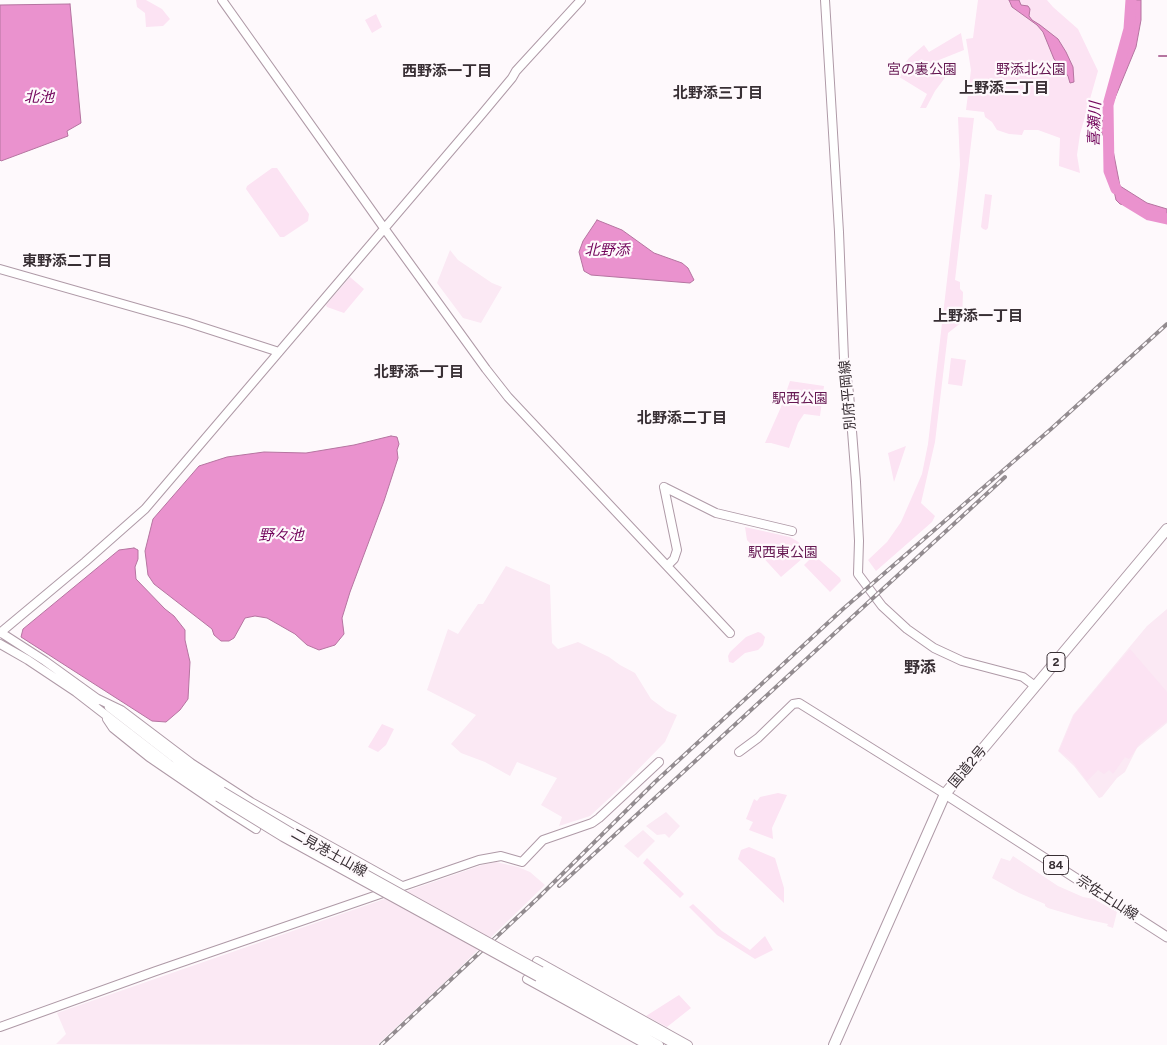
<!DOCTYPE html>
<html>
<head>
<meta charset="utf-8">
<style>
	body { margin:0 }
	canvas { display:block; background:#fef9fc }
</style>
</head>
<body>
<canvas width="1167" height="1045"></canvas>
<script>
const context = document.querySelector('canvas').getContext('2d');
context.lineJoin = 'round';
function fill(path, color) { context.fillStyle = color; context.fill(path, 'evenodd'); }
const poly = rows => new Path2D(rows.map(r => 'M' + r).join(''));
function trace(path, color, width, dash) { context.strokeStyle = color; context.lineWidth = width; context.lineCap = dash ? 'butt' : 'round'; context.setLineDash(dash || []); context.stroke(path); }
function label(font, color, halo, rows, align = 'center') {
  context.font = font + ' Figtree,"Noto Sans JP",sans-serif'; context.lineWidth = 4.5; context.setLineDash([]); context.textBaseline = 'middle'; context.strokeStyle = halo; context.fillStyle = color; for (const [text, x, y, turn = 0] of rows) {
    context.save(); context.translate(x, y); context.rotate((+turn || 0) * Math.PI / 180); context.textAlign = isNaN(turn) ? turn : align; if (halo) context.strokeText(text, 0, 0); context.fillText(text, 0, 0); context.restore();
  }
}
const built = poly([
	[450,250,458,260,492,283,502,287,481,323,463,318,437,283],
	[506,566,550,585,552,643,558,649,578,642,609,657,620,665,635,673,651,699,667,711,677,715,665,742,617,791,590,816,559,826,562,817,541,805,557,778,517,762,510,776,485,762,461,753,451,744,476,715,427,690,448,629,458,634,478,604,483,604],
	[1167,609,1167,723,1137,748,1125,772,1117,778,1102,797,1099,798,1074,766,1058,751,1073,715,1147,626],
	[666,812,680,826,669,838,665,834,657,835,646,826],
	[643,830,655,841,638,858,624,846],
	[1013,856,1058,886,1083,897,1094,899,1117,912,1113,928,1107,926,1108,924,1085,919,1048,908,1045,906,1045,904,1019,893,992,878,1001,858,1010,861],
	[496,862,518,867,530,872,545,885,447,980,377,1045,56,1044,66,1034,57,1013,482,865]
]);
const green = poly([
	[136,0,146,0,162,9,170,19,163,26,146,27,145,13,137,7],
	[978,0,1047,0,1053,7,1078,29,1098,71,1080,134,1077,155,1080,173,1059,166,1060,138,1038,130,1024,130,1022,135,1009,134,997,130,992,122,985,117,984,112,966,110,971,70,966,39,973,38],
	[376,14,382,27,372,33,365,20],
	[961,33,964,50,939,60,939,64,947,75,935,91,926,108,920,108,927,94,896,75,909,58,924,45,929,52],
	[958,117,974,118,955,280,960,282,960,289,963,292,962,322,948,333,935,442,921,503,935,516,932,522,876,571,868,560,887,542,901,522,922,474,928,444,957,194,960,165],
	[272,168,277,168,309,214,308,221,284,237,280,237,246,189,247,186],
	[985,194,992,195,988,228,986,230,983,229,981,227],
	[350,277,364,289,344,313,327,307,326,305],
	[951,358,966,360,962,386,948,384],
	[790,381,824,386,820,416,804,414,798,423,789,448,771,443,765,443,781,407],
	[906,446,894,482,888,453],
	[745,527,790,537,797,541,810,552,781,577,747,540],
	[814,555,840,578,841,581,830,592,804,565],
	[758,632,761,633,765,637,763,645,758,650,745,653,733,663,729,662,728,656,730,652,746,637],
	[1130,649,1167,692,1167,721,1141,742,1129,759,1125,757,1113,774,1109,770,1104,774,1098,770,1087,781,1072,761,1059,751,1074,715],
	[382,724,394,729,386,745,378,752,368,747],
	[778,793,787,795,772,828,773,839,749,830,753,822,746,819,754,799,757,801,760,797],
	[749,847,775,858,784,888,784,903,738,859,741,850],
	[647,858,684,894,680,898,643,863],
	[693,904,722,931,750,950,765,936,773,950,755,959,717,935,689,907],
	[679,995,691,1008,667,1027,646,1016]
]);
const water = poly([
	[1009,0,1019,0,1021,5,1028,6,1030,9,1029,16,1032,20,1040,25,1058,39,1066,52,1073,67,1074,82,1070,83,1068,76,1054,59,1043,32,1037,25,1012,7,1009,0],
	[1131,0,1141,0,1141,20,1136,47,1103,127,1112,145,1120,186,1147,203,1167,209,1167,219,1149,215,1136,208,1120,204,1116,200,1109,168,1108,146,1100,129,1129,29,1131,0],
	[70,4,81,123,67,131,68,136,1,161,0,160,0,5,70,4],
	[597,220,622,230,654,253,682,263,688,268,694,280,690,283,591,275,584,271,579,252,583,241,597,220],
	[391,436,397,437,399,444,397,450,398,458,384,501,350,592,342,618,344,634,335,645,319,650,307,645,295,634,267,618,255,616,245,618,234,638,229,641,221,641,214,635,212,629,154,584,148,575,145,551,153,519,199,466,227,457,264,452,306,453,354,445,391,436],
	[134,548,138,550,138,559,135,567,136,579,165,609,174,616,185,630,185,640,190,662,188,699,180,710,166,722,152,721,21,637,23,629,119,550,134,548]
]);
const stream = poly([
	[1159,56,1167,56]
]);
const river = poly([
	[1116,189,1109,171,1108,105,1129,29,1131,0],
	[1126,201,1149,215,1167,219]
]);
const secondary = poly([
	[222,0,384,228,486,369,508,397,730,633],
	[825,0,839,232,844,359,849,393,856,482,859,541,858,574,882,606,907,629,934,648,962,661,1023,677,1035,686],
	[0,269,186,322,279,352],
	[664,487,716,513,792,531],
	[664,487,677,550,674,559,667,566],
	[0,632,45,661,99,700],
	[0,633,85,562,145,509,482,114,512,78,516,71,581,0],
	[0,644,28,660,76,692,169,764,218,797],
	[96,698,121,710,191,763,251,802,402,886],
	[109,707,185,766,222,791],
	[107,719,113,728,149,757,231,813,256,829],
	[739,752,758,738,793,704,799,703,945,794],
	[537,961,688,1045],
	[541,971,676,1045],
	[538,977,659,1045],
	[527,979,647,1045],
	[0,1027,156,971,479,860,501,856,522,862,543,840,592,823,599,818,659,762]
]);
const primary = poly([
	[945,794,1167,937]
]);
const highway = poly([
	[834,1045,945,794,1167,529]
]);
const rail = poly([
	[559,886,1005,477],
	[381,1045,538,898,655,782,843,609,1051,429,1167,324]
]);
const secondaryBridge = poly([
	[222,791,297,836,541,971],
	[218,797,283,837,538,977]
]);
const shields = [
	[1056,662,18],
	[1056,865,25]
];
const shieldNames = [
	["2",1056,662],
	["84",1056,865]
];
const parkNames = [
	["宮の裏公園",922,70],
	["野添北公園",1031,70],
	["駅西公園",800,399],
	["駅西東公園",783,553]
];
const streetNames = [
	["別府平岡線",848,395,-95],
	["国道2号",968,767,-50],
	["二見港土山線",329,853,29],
	["宗佐土山線",1107,898,33]
];
const neighbourhoodNames = [
	["西野添一丁目",447,72],
	["上野添二丁目",1004,89],
	["北野添三丁目",718,94],
	["東野添二丁目",67,262],
	["上野添一丁目",978,317],
	["北野添一丁目",419,373],
	["北野添二丁目",682,419]
];
const waterNames = [
	["北池",39,98],
	["喜瀬川",1095,124,-88],
	["北野添",607,251],
	["野々池",281,536]
];
const quarterNames = [
	["野添",920,668]
];
fill(built, '#fbe9f4');
fill(green, '#fce3f3');
fill(water, '#ea92ce');
trace(water, '#b574a0', 1);
trace(stream, '#b574a0', 2);
trace(river, '#ea92ce', 11);
trace(secondary, '#af9aa7', 10);
trace(primary, '#af9aa7', 11);
trace(highway, '#af9aa7', 12);
trace(secondary, '#fff', 8);
trace(primary, '#fff', 9);
trace(highway, '#fff', 10);
trace(rail, '#938c90', 4);
trace(rail, '#fef9fc', 2, [5.5]);
trace(secondaryBridge, '#af9aa7', 10, []);
trace(secondaryBridge, '#fff', 8);
for (const [x, y, w] of shields) { const box = new Path2D(); box.roundRect(x - w / 2, y - 9.5, w, 19, 4); context.fillStyle = '#fef9fc'; context.fill(box); trace(box, '#382f34', 1); }
label('bold 12px', '#382f34', null, shieldNames);
label('14px', '#651852', '#fef9fc', parkNames);
label('14px', '#382f34', '#fef9fc', streetNames);
label('bold 15px', '#382f34', '#fef9fc', neighbourhoodNames);
label('italic 15px', '#73065c', '#fef9fc', waterNames);
label('bold 16px', '#382f34', '#fef9fc', quarterNames);
</script>
</body>
</html>
